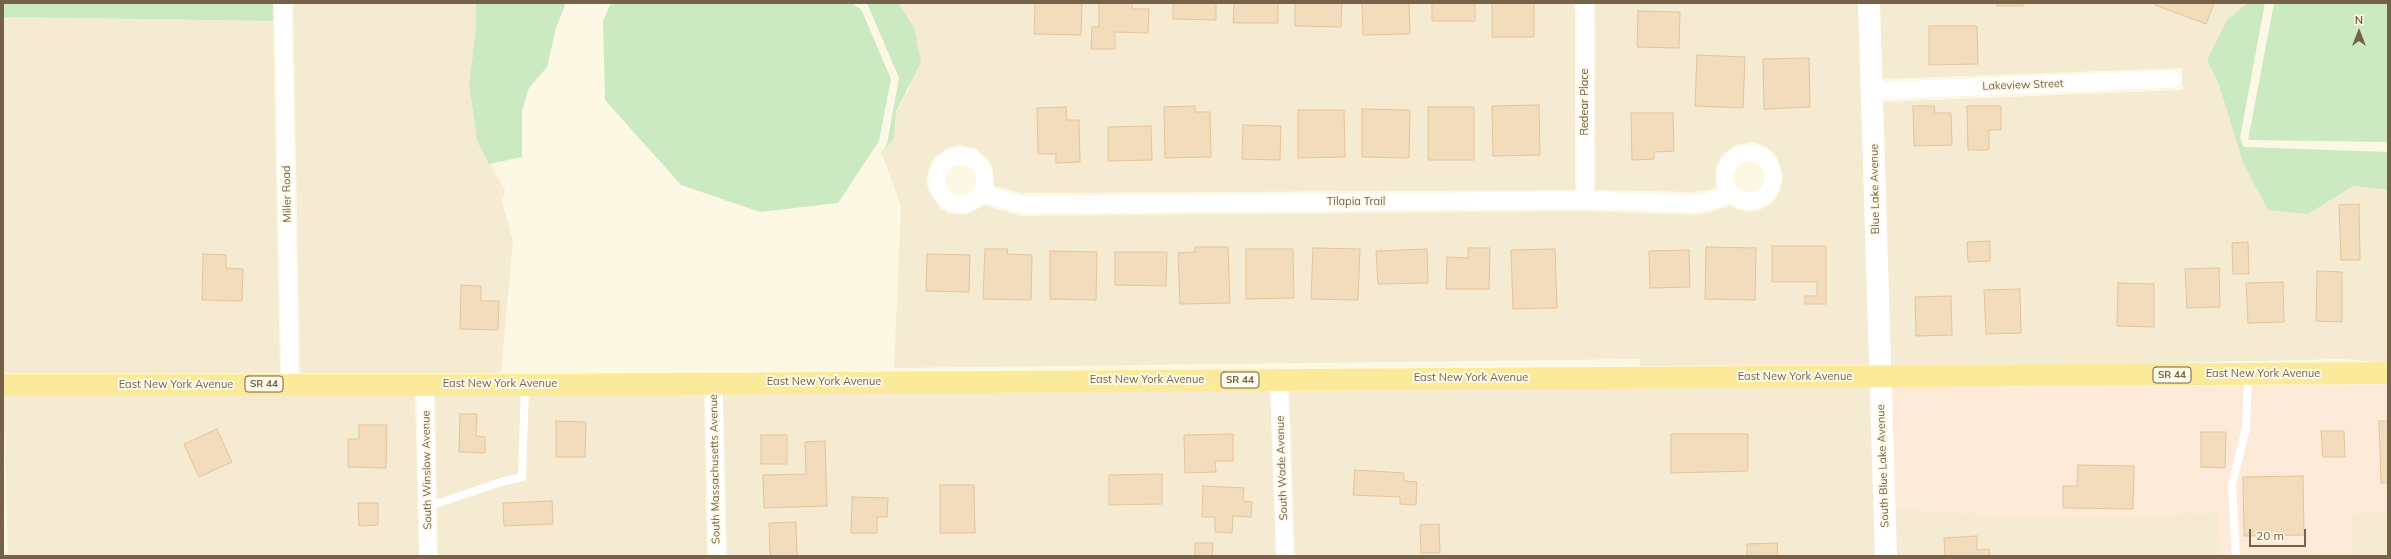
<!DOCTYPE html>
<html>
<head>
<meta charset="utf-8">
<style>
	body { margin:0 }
	#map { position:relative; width:2391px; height:559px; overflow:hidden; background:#fdf8e4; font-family:Mulish,sans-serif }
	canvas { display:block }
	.frame { position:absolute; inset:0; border:4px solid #766149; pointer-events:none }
	.north { position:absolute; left:2339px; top:12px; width:40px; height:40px; -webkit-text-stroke:3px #fffbeb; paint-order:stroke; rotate:0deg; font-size:11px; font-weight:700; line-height:16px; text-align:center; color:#766149 }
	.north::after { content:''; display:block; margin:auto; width:14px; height:18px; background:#766149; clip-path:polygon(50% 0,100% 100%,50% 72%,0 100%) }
	.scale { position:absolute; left:2249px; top:529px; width:57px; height:18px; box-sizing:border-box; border:2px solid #766149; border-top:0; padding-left:5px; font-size:12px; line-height:14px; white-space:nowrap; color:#766149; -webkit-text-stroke:3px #fffbeb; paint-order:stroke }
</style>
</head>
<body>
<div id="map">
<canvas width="2391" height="559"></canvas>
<div class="frame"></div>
<div class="north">N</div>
<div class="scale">20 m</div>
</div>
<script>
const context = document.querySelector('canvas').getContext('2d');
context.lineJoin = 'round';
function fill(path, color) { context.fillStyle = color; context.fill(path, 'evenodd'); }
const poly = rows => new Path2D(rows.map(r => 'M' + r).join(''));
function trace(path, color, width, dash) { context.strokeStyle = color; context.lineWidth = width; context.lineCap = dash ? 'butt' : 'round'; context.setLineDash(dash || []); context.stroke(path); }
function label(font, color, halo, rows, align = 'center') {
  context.font = font + ' Mulish,sans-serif'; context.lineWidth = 4; context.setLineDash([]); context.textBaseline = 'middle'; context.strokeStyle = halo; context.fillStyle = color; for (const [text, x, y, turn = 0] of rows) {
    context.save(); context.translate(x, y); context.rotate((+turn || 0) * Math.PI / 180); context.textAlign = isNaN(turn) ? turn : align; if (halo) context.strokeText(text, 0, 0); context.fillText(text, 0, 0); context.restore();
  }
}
const residential = poly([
	[293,3,476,3,476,28,469,85,477,141,505,190,502,202,513,241,501,373,300,373],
	[898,3,1575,3,1575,190,1022,193,994,186,993,170,990,162,975,148,961,145,947,148,934,158,930,165,926,180,928,189,940,208,948,213,966,215,984,205,1021,216,1585,211,1694,215,1711,212,1729,206,1746,212,1757,211,1770,205,1776,198,1781,188,1783,176,1779,162,1774,153,1763,145,1752,142,1735,145,1722,155,1715,169,1716,188,1708,190,1694,192,1595,190,1595,3,1859,3,1870,365,1640,366,1640,359,894,368,901,206,882,154,894,138,896,113,910,87,914,27],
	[1878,3,2247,3,2227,20,2207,60,2219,85,2243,161,2308,214,2353,186,2388,190,2388,363,2342,359,2121,364,1889,365,1883,102,2183,90,2182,68,1882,79],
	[3,17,273,21,280,373,3,373],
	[1871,387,1876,556,1295,556,1289,391],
	[1270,391,1276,556,727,556,723,394],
	[704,394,707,556,438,556,435,395],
	[415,395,419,556,8,556,3,396],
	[1894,509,2053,517,2218,512,2221,556,1896,556],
	[2388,511,2388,556,2351,556,2352,513]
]);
const commercial = poly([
	[2388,385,2388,511,2352,514,2351,556,2221,556,2218,512,2053,517,1894,509,1890,387]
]);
const green = poly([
	[3,3,273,3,273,21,3,17],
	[476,3,566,3,556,28,547,67,529,88,522,111,522,157,489,164,477,141,469,85,476,28],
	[611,3,851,3,861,9,891,79,879,141,838,203,760,212,681,185,605,100,603,21],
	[867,3,898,3,914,27,921,62,896,112,894,138,880,156,887,144,899,78],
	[2247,3,2265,3,2240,138,2244,147,2388,152,2388,190,2353,186,2308,214,2268,210,2243,162,2219,85,2207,60,2227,20],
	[2274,3,2388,3,2388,142,2248,140]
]);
const building = poly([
	[1035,3,1082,3,1081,35,1034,34,1035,3],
	[1099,3,1132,3,1132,9,1149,9,1148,33,1115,32,1115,49,1091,49,1092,27,1099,27,1099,3],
	[1173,3,1216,3,1216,20,1173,19,1173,3],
	[1234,3,1278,3,1278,23,1233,23,1234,3],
	[1295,3,1342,3,1341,27,1295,26,1295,3],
	[1362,3,1409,3,1410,34,1363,35,1362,3],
	[1432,3,1475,3,1475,21,1432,21,1432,3],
	[1492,3,1534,3,1534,37,1492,37,1492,3],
	[1997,3,2023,3,2023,6,1997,6,1997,3],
	[2156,3,2214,3,2206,24,2155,5,2156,3],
	[1638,11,1680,12,1679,48,1637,47,1638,11],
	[1929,26,1977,26,1978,64,1929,65,1929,26],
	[1697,55,1745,57,1743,108,1695,106,1697,55],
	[1809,58,1810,107,1764,109,1763,59,1809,58],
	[1539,105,1540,155,1493,156,1492,106,1539,105],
	[1195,106,1195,112,1210,112,1211,157,1165,158,1164,107,1195,106],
	[1913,106,1934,106,1935,113,1951,113,1952,145,1914,146,1913,106],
	[1967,106,2001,106,2001,130,1989,130,1989,150,1968,150,1967,106],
	[1066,107,1067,120,1079,120,1080,162,1056,163,1056,154,1038,154,1037,108,1066,107],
	[1428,107,1474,107,1474,160,1428,160,1428,107],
	[1362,109,1410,110,1409,158,1362,157,1362,109],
	[1298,110,1344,110,1345,157,1298,158,1298,110],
	[1631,113,1673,113,1674,151,1654,152,1654,159,1632,160,1631,113],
	[1243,125,1281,126,1280,160,1242,159,1243,125],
	[1151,126,1152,160,1108,161,1108,127,1151,126],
	[2359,204,2360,260,2341,260,2339,205,2359,204],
	[1990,241,1990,261,1968,262,1967,242,1990,241],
	[2248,242,2249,274,2233,274,2232,243,2248,242],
	[1772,246,1826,246,1826,304,1805,304,1805,296,1817,296,1817,282,1772,282,1772,246],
	[1195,247,1228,247,1230,303,1180,304,1178,253,1195,252,1195,247],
	[1706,247,1756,248,1755,300,1705,299,1706,247],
	[1313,248,1360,249,1358,300,1311,299,1313,248],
	[1468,248,1490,248,1489,289,1446,289,1447,257,1468,258,1468,248],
	[985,249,1008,249,1007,254,1032,255,1031,300,983,299,985,249],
	[1246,249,1293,249,1294,298,1246,299,1246,249],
	[1427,249,1428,283,1378,284,1376,251,1427,249],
	[1555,249,1557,308,1513,309,1511,250,1555,249],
	[1689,250,1690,287,1650,288,1649,251,1689,250],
	[1050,251,1097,252,1096,300,1050,299,1050,251],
	[1115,252,1167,252,1166,286,1115,285,1115,252],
	[203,254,226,255,226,268,243,269,242,301,202,300,203,254],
	[927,254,970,255,969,292,926,291,927,254],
	[2219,268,2220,307,2187,308,2185,269,2219,268],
	[2317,271,2342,272,2342,322,2316,321,2317,271],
	[2283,282,2284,322,2248,323,2246,283,2283,282],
	[2118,283,2154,284,2154,327,2117,326,2118,283],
	[461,285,481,286,481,301,499,301,498,330,460,329,461,285],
	[2020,289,2021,333,1986,334,1984,290,2020,289],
	[1951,296,1952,335,1916,336,1915,297,1951,296],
	[460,414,477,414,476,436,485,437,485,453,459,452,460,414],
	[556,421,586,422,585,457,556,457,556,421],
	[2379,421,2388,421,2388,483,2381,483,2379,421],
	[359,425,387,425,386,468,348,467,348,439,359,439,359,425],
	[217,429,232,462,199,477,184,444,217,429],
	[2321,431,2344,431,2345,457,2323,457,2321,431],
	[2201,432,2226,432,2225,468,2201,467,2201,432],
	[1233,434,1233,461,1215,461,1216,472,1185,473,1184,435,1233,434],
	[1671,434,1748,434,1748,471,1671,473,1671,434],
	[761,435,787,435,787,464,761,464,761,435],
	[825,441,827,506,764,508,763,475,806,474,805,442,825,441],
	[2078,465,2134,466,2133,509,2063,508,2063,486,2077,486,2078,465],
	[1355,470,1404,473,1404,481,1417,482,1416,505,1400,504,1400,497,1353,495,1355,470],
	[1162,474,1162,504,1109,505,1109,475,1162,474],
	[2303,476,2304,535,2244,536,2243,477,2303,476],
	[940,485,974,485,975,533,940,533,940,485],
	[1203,486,1244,488,1243,501,1252,502,1251,517,1233,516,1232,533,1215,532,1215,517,1202,517,1203,486],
	[852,497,888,498,887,517,877,517,877,533,851,533,852,497],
	[552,501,553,524,504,526,503,503,552,501],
	[358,503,378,503,378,525,359,526,358,503],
	[796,522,797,556,770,556,769,523,796,522],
	[1439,524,1440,553,1421,553,1420,525,1439,524],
	[1977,536,1977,550,1989,549,1990,556,1945,556,1944,538,1977,536],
	[1195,543,1213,543,1212,556,1195,556,1195,543],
	[1777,543,1778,556,1747,556,1747,544,1777,543]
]);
const service = poly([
	[427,507,501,482,522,477,525,385],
	[2236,556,2232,485,2246,428,2248,375]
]);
const minor = poly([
	[283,3,290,384],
	[1585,3,1585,200],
	[1873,91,2173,79],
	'1725 177a24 24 0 1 1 48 0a24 24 0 1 1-48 0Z',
	'937 180a24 24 0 1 1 48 0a24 24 0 1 1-48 0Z',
	[981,193,1021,205,1585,200,1694,204,1710,201,1732,194],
	[1279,379,1285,556],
	[714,383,717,556],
	[425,384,428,556]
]);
const secondary = poly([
	[1869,3,1886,556]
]);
const primary = poly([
	[3,385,525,385,2388,373]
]);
const shields = [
	[2172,375,38],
	[1240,380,38],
	[264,384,38]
];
const shieldNames = [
	["SR 44",2172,375],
	["SR 44",1240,380],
	["SR 44",264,384]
];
const streetNames = [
	["Lakeview Street",2023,85,-2],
	["Redear Place",1585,102,-90],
	["Blue Lake Avenue",1875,189,-91],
	["Miller Road",287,194,-91],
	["Tilapia Trail",1356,202],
	["East New York Avenue",2263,374],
	["East New York Avenue",1795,377],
	["East New York Avenue",1471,378],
	["East New York Avenue",1147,380],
	["East New York Avenue",824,382],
	["East New York Avenue",500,384],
	["East New York Avenue",176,385],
	["South Blue Lake Avenue",1883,466,-92],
	["South Wade Avenue",1282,468,-92],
	["South Massachusetts Avenue",715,469,-91],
	["South Winslow Avenue",427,470,-91]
];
fill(residential, '#f4ebd2');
fill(commercial, '#fdead8');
fill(green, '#cbeac2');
fill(building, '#f2dcbb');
trace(building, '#e5c59b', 1);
trace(service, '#fff', 8);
trace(minor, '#fff', 17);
trace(secondary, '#fff', 22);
trace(primary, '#fcea9b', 22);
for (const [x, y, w] of shields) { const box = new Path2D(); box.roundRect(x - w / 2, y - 8, w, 16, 3); context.fillStyle = '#fffbeb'; context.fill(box); trace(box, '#766149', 1); }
label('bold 10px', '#766149', null, shieldNames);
label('11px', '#766149', '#fffbeb', streetNames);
</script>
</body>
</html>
